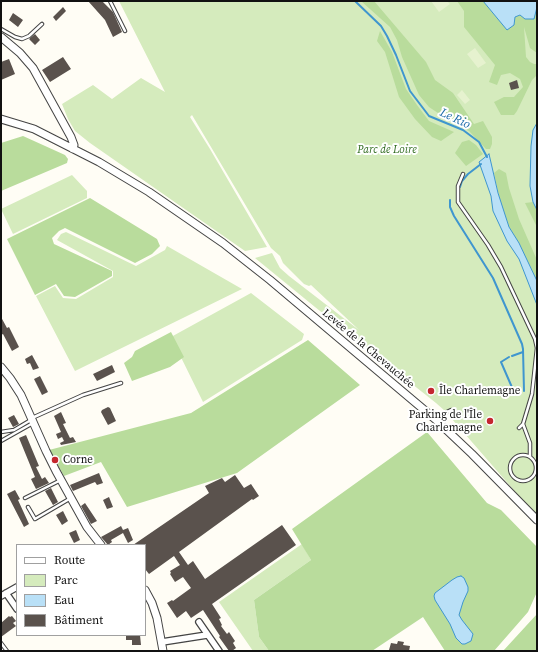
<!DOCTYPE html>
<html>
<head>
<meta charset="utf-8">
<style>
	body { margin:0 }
	#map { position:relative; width:538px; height:652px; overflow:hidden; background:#fffdf5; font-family:"Source Serif 4",serif }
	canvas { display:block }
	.frame { position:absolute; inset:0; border:2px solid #111; pointer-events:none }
	.legend { position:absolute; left:16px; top:544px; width:130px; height:92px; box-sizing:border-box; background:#fff; border:1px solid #a0a0a0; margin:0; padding:5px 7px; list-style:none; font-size:12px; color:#111 }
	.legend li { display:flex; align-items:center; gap:8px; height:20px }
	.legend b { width:20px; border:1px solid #a0a0a0 }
</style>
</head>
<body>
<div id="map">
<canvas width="538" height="652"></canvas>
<div class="frame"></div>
<ul class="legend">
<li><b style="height:5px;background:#fff"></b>Route</li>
<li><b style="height:11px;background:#d5ebbd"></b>Parc</li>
<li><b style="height:11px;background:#b9e0f7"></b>Eau</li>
<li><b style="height:11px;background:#5a524d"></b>Bâtiment</li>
</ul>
</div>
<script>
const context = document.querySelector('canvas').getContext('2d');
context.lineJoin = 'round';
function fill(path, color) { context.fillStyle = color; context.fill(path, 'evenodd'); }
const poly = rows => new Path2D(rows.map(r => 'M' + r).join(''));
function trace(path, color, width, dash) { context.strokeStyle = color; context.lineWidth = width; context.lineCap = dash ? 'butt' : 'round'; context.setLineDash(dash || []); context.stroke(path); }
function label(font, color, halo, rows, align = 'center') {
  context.font = font + ' "Source Serif 4",serif'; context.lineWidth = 4; context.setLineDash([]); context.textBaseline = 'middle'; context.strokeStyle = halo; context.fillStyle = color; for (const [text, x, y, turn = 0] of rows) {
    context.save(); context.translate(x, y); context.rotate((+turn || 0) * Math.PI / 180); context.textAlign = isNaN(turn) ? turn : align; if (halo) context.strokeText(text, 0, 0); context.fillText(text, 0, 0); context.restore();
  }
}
const green = poly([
	[119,1,537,1,537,515,518,495,445,411,436,403,315,307,255,258,272,253,280,268,289,276,359,330,311,285,309,286,304,284,283,263,280,256,271,248,192,115,190,117,210,149,267,247,245,251,90,143,75,131,68,119,62,104,93,85,112,99,141,78,165,92],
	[72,175,87,191,87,198,13,234,1,209],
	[66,232,136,266,165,250,167,246,242,289,75,371,36,296,55,286,63,298,76,299,113,277,113,271,57,240,61,234],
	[251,293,304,334,302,340,203,402,171,337],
	[302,544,311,560,254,600,259,637,269,651,253,651,219,602]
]);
const forest = poly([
	[361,1,374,1,426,62,435,80,453,93,474,124,483,121,492,137,492,144,490,149,486,149,469,131,456,125,429,107,419,95,402,57,397,40,390,27],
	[457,1,483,1,507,29,515,17,520,15,535,14,537,7,537,53,530,48,524,27,526,57,530,62,534,64,537,64,537,75,532,80,517,111,514,115,501,115,494,102,504,97,514,97,523,87,520,79,510,73,501,75,497,85,489,82,495,65,464,27,464,11],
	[380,31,392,52,406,89,417,105,429,121,454,132,441,141,432,137,415,119,399,97,385,52,377,41],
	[23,136,65,155,68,159,67,163,1,191,1,143],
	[469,140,476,145,483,154,466,166,455,153,462,142],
	[499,169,506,173,509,188,519,219,537,260,537,281,519,243,509,227,502,210,494,173],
	[90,198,157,239,160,246,152,254,135,263,65,228,59,231,52,238,54,244,112,271,112,276,75,297,64,296,56,284,35,295,7,239],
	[533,202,537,210,537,227,525,203],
	[171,332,184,357,170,367,132,381,124,363,132,357,135,351],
	[308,340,360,385,237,473,127,507,101,462,64,476,49,450,191,413],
	[427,432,487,503,501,510,537,547,537,592,528,612,494,651,445,651,423,617,372,651,269,651,259,637,254,600,311,560,292,529],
	[537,614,537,651,503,651]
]);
const pitch = poly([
	[431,1,447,1,450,4,439,12],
	[475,48,486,63,478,68,467,54],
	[462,90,470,100,465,104,457,95]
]);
const water = poly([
	[483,1,537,1,537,7,534,19,525,19,520,15,515,17,514,25,507,30,483,1],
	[537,123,537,210,533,202,530,186,531,146,533,130,537,123],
	[489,154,498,193,509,227,519,243,537,281,537,305,519,259,507,241,493,211,491,196,479,162,489,154],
	[461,576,464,578,468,587,468,591,463,602,459,615,462,620,473,634,471,641,465,644,462,644,456,638,450,624,435,600,434,596,435,593,452,580,457,577,461,576]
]);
const stream = poly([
	[355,1,381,26,387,36,396,55,410,91,429,116,463,130,479,142,487,157],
	[460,187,462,181,468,174,481,164],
	[450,200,450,207,454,216,493,278,522,344,523,349,524,391],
	[512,356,523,352],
	[509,357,501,362,514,392]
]);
const building = poly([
	[88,1,102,1,113,12,122,32,113,37,105,20],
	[63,7,66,11,56,21,53,17],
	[13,13,23,20,18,27,9,20],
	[35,34,40,40,35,45,29,39],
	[63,57,71,69,50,82,42,70],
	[9,59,15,74,1,80,1,62],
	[517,80,519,88,511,90,509,83],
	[1,317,7,328,9,327,19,347,12,351,3,334,1,335],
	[32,355,39,368,33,370,30,363,27,364,25,359],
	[112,365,115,372,97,381,93,374],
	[40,376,48,392,42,395,34,379],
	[108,407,110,408,116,421,108,425,101,412,102,410],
	[61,412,66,423,63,424,70,438,73,437,76,442,61,445,60,443,64,441,62,437,58,439,56,434,61,432,54,416],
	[14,415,19,424,13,427,8,418],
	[26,435,39,466,36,467,42,479,45,477,49,483,36,489,31,479,35,477,19,438],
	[99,473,103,483,97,485,95,482,73,491,70,485],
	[235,475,244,488,251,484,259,496,253,500,252,499,179,552,188,565,193,561,205,579,282,525,296,545,212,604,221,618,219,619,222,625,221,626,227,634,229,632,235,641,233,643,236,648,232,651,229,651,219,637,220,636,203,610,191,618,186,611,177,618,167,603,172,600,173,601,191,588,183,577,175,582,170,574,171,573,170,571,180,565,174,556,149,574,145,569,145,545,133,545,209,493,205,486,222,478,225,482],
	[51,488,58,502,53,505,45,491],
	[15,490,20,499,18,500,29,524,24,527,7,494],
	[109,497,113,507,107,509,103,500],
	[85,503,97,521,91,524,81,506],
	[63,511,68,521,62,525,56,515],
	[121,526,123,530,128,528,133,540,128,543,123,533,111,540,112,542,108,545,101,537],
	[76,530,80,540,74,543,69,533],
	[9,616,10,617,12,616,16,621,13,623,16,626,1,637,1,623],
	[126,635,140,635,141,645,132,645,132,640,126,640],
	[398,641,404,642,403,645,410,646,409,651,389,650,391,643,397,644]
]);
const service = poly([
	[110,1,125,31],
	[1,29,15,37,22,39,29,36,42,24],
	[463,174,458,186,458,202,488,245,501,267,535,339,537,348,532,394,523,424,519,428],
	[32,418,83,395,121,383],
	[435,418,451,410],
	[523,424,530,443,530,457],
	[1,432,14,430,31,420],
	[1,441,33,423],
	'510 468a13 13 0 1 1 26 0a13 13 0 1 1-26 0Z',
	[25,498,61,480],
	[28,507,35,519,71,498],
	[1,643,7,651]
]);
const minor = poly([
	[6,593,17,609],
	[1,596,17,587],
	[199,622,219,651],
	[162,642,207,635]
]);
const tertiary = poly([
	[1,37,20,53,33,68,71,137,74,145,73,149],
	[1,119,34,129,99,162,149,192,223,243,270,280,435,419,472,454,537,520],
	[1,367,10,378,21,395,46,451,56,471,87,527,101,545],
	[145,590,152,603,157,618,163,651]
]);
const markers = [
	[431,391,4,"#c4262e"],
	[490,421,4,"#c4262e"],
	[55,460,4,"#c4262e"]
];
const parkNames = [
	["Parc de Loire",387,150]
];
const streetNames = [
	["Levée de la Chevauchée",368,349,40]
];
const poiNames = [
	["Île Charlemagne",439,391],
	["Parking de l'Île",482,415,"right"],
	["Charlemagne",482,428,"right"],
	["Corne",63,460]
];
const waterNames = [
	["Le Rio",455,119,25]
];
fill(green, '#d5ebbd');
fill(forest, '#b9dc9c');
fill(pitch, '#e6f2cf');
fill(water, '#b9e0f7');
trace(water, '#3f96cf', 1);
trace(stream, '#3f96cf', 2);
fill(building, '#5a524d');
trace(service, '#444', 4.5);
trace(minor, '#444', 8);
trace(tertiary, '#444', 9);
trace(service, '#fff', 2.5);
trace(minor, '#fff', 5.5);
trace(tertiary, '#fff', 7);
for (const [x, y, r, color] of markers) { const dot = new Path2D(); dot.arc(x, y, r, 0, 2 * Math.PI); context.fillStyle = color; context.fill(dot); trace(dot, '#fff', 1.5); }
label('italic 11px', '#2f6b1f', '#fff', parkNames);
label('11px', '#111', '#fff', streetNames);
label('11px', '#111', '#fff', poiNames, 'left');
label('italic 12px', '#1768a6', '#fff', waterNames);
</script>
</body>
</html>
